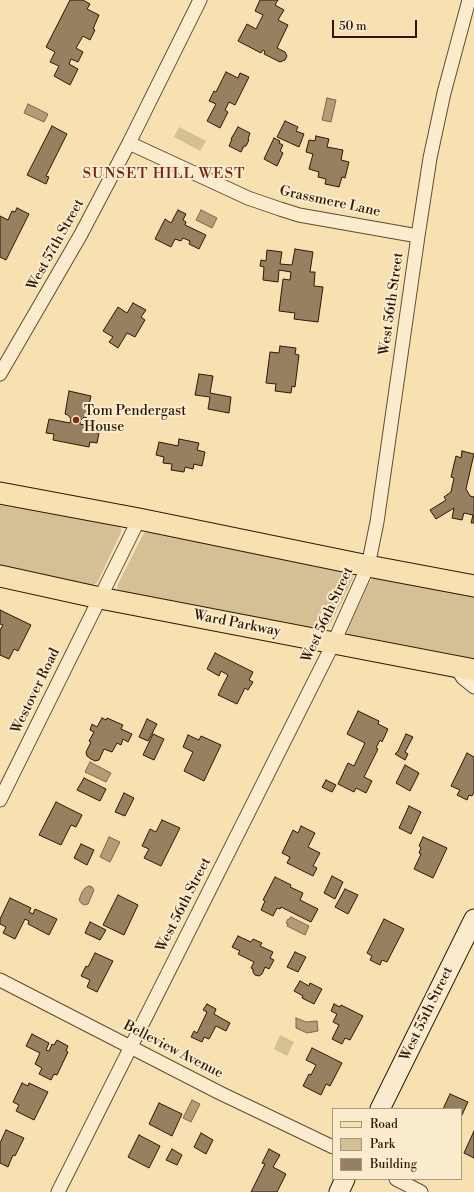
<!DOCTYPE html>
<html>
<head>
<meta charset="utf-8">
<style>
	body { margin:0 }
	#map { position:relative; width:474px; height:1192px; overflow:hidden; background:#f7e1b0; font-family:"Libre Bodoni",serif }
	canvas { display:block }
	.legend { position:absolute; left:332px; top:1108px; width:130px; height:72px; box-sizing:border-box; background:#faeccc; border:1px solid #a8977e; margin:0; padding:5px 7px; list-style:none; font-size:12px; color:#2e1709 }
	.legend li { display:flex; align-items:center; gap:8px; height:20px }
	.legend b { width:20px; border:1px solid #a8977e }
	.scale { position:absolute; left:332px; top:20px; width:85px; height:18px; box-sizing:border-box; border:2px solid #2e1709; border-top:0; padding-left:5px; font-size:12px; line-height:14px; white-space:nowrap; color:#2e1709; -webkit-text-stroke:3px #faeccc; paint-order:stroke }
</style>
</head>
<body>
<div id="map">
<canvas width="474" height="1192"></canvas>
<ul class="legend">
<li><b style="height:5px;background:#f7e1b0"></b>Road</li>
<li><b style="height:11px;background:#d5bf94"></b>Park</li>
<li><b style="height:11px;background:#978060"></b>Building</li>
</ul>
<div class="scale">50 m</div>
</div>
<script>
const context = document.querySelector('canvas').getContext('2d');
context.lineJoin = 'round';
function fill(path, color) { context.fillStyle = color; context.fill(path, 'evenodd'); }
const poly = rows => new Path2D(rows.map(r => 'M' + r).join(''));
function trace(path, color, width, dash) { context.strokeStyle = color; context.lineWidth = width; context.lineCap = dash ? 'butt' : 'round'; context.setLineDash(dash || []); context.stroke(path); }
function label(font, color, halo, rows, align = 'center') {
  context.font = font + ' "Libre Bodoni",serif'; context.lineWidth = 4; context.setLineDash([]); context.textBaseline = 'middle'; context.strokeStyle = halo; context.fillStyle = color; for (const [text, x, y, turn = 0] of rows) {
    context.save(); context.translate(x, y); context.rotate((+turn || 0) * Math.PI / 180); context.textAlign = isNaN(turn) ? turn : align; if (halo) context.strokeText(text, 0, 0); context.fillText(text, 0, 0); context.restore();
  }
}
const green = poly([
	[179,127,206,141,200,151,174,137],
	[0,501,109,523,121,528,121,532,98,581,95,584,91,586,0,567],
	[149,531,352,572,353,578,330,625,319,632,226,611,120,591,117,588,118,584,144,533],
	[378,577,474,595,474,661,350,637,347,633,350,625,369,583,373,578],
	[280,1035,294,1042,287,1056,274,1049]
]);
const water = poly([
	[327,98,336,100,331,122,322,120,327,98],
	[28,104,48,114,44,122,24,113,28,104],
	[201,210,217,218,212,228,196,220,201,210],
	[90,762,111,773,106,782,85,772,90,762],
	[109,837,120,842,110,862,100,857,109,837],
	[89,886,92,887,94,890,88,904,84,905,81,903,79,900,82,892,85,888,89,886],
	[291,917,309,926,305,935,287,926,288,924,286,923,288,919,290,919,291,917],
	[296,1018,306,1022,317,1021,318,1031,307,1033,296,1028,296,1018],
	[192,1100,200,1104,191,1122,183,1118,192,1100]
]);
const building = poly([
	[70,0,83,0,90,4,87,9,99,15,93,29,95,30,90,40,83,36,76,48,83,52,78,62,71,59,69,64,78,69,70,85,54,76,59,66,50,62,55,52,46,47,70,0],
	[260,0,278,0,275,5,284,10,278,20,288,25,277,48,285,52,287,56,285,60,280,62,264,54,265,51,263,50,261,53,238,41,247,24,256,29,263,15,255,11,260,0],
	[226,72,238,78,240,73,249,77,235,105,229,102,225,110,228,112,220,128,207,121,216,104,209,101,214,91,216,92,226,72],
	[285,121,298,127,296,131,304,134,299,147,277,137,285,121],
	[52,126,67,134,46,176,49,177,46,184,27,175,52,126],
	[238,127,250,133,248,139,249,140,246,146,244,146,241,152,229,146,232,139,231,139,238,127],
	[316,136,329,139,327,147,343,150,341,160,349,162,345,178,342,177,339,187,325,184,326,179,318,177,319,172,309,169,313,154,306,152,309,140,315,141,316,136],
	[274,138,280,141,279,143,283,145,280,151,283,153,277,166,264,159,274,138],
	[17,208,29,214,6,260,0,257,0,216,8,220,12,211,15,212,17,208],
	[178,210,186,214,183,220,186,222,185,225,206,235,199,249,189,244,190,241,183,238,181,241,175,239,171,247,155,239,165,219,171,223,178,210],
	[295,249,313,252,310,272,315,272,314,286,323,287,318,322,294,319,295,313,279,311,283,279,290,280,291,272,279,270,278,282,263,280,264,267,260,266,261,260,266,261,267,250,282,252,280,264,292,265,295,249],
	[133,303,146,310,141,317,145,320,135,337,127,333,118,348,109,342,113,337,103,331,118,307,127,313,133,303],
	[280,346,296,348,295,354,299,355,295,387,292,386,291,393,275,391,276,384,266,383,270,352,279,353,280,346],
	[199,374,213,376,210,393,231,397,229,413,208,409,210,397,195,395,199,374],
	[69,391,91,396,86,418,84,417,80,421,80,424,100,428,97,443,90,442,89,447,53,440,54,434,46,433,49,419,70,423,71,419,68,415,65,414,69,391],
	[179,439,199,443,197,450,205,452,202,466,194,464,193,469,185,467,184,472,171,470,172,464,163,463,164,457,156,455,159,442,178,446,179,439],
	[462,451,474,454,466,489,470,496,474,497,474,523,471,523,473,515,464,513,462,520,452,518,454,508,436,519,430,510,446,500,444,497,451,492,454,478,451,477,456,456,461,458,462,451],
	[0,610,31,625,18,651,14,649,9,659,0,655,0,630,3,625,0,624,0,610],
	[215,653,253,672,249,680,253,682,248,690,245,688,237,704,218,695,228,675,221,671,219,676,207,669,215,653],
	[358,711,379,721,378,724,388,729,382,742,380,740,376,748,378,749,364,777,372,781,366,793,356,788,354,792,338,784,348,763,354,766,365,743,347,734,358,711],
	[102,718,106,720,107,718,123,725,121,729,132,734,128,742,123,739,121,745,117,743,112,752,104,749,99,760,95,761,91,759,87,756,86,752,91,742,89,741,94,732,90,730,92,724,97,727,102,718],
	[147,719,157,724,148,741,139,737,147,719],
	[153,734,164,739,154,760,143,755,153,734],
	[406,734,413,737,405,752,408,754,405,760,395,754,398,751,406,734],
	[188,735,199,740,201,736,221,745,204,781,184,771,193,752,183,747,188,735],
	[467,753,474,757,474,792,472,796,469,795,467,800,457,795,460,790,451,786,467,753],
	[405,765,419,773,410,791,396,783,405,765],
	[84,778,106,789,100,801,77,790,84,778],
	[326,780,336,785,332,792,322,787,326,780],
	[124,793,134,798,125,816,115,812,124,793],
	[56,802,82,815,76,827,71,825,61,845,39,835,56,802],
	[409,806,421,812,411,834,399,828,409,806],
	[162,820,180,828,161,866,144,858,149,849,142,846,150,829,156,832,162,820],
	[301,826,315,833,308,847,320,853,313,866,317,868,313,876,287,863,290,857,282,853,293,830,298,833,301,826],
	[423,837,447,848,433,878,414,869,421,854,419,853,421,848,419,846,423,837],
	[81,844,94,850,87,865,74,858,81,844],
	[332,876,343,882,335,899,324,893,332,876],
	[275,877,291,885,290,887,303,893,300,900,318,909,311,922,281,907,280,909,277,908,273,916,261,910,265,901,263,900,275,877],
	[345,889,358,895,348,914,335,907,345,889],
	[118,895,138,905,124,935,103,925,118,895],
	[10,898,31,908,29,912,33,914,35,909,57,919,49,935,28,924,29,921,25,919,15,939,3,933,6,927,0,924,0,919,10,898],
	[384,919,404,929,387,962,382,960,380,965,370,960,372,956,367,953,384,919],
	[90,922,106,930,100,940,85,933,90,922],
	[238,936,251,942,253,939,262,943,260,946,273,952,270,958,274,960,269,969,265,967,262,974,259,976,255,975,253,972,253,969,251,968,254,962,238,954,240,951,232,947,238,936],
	[295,952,306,957,298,972,287,967,295,952],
	[95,953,113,961,97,992,87,987,90,980,81,976,86,966,88,967,95,953],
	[300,981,309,986,310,983,322,989,314,1004,302,998,303,996,294,991,300,981],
	[207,1004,216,1009,214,1014,230,1023,226,1031,216,1026,209,1039,204,1037,202,1042,191,1037,194,1031,197,1033,207,1012,203,1010,207,1004],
	[334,1004,340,1007,341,1005,363,1016,350,1040,345,1038,342,1044,332,1039,339,1025,333,1022,337,1014,331,1011,334,1004],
	[32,1034,49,1043,46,1050,49,1051,52,1044,54,1045,57,1040,68,1046,66,1051,68,1052,57,1075,54,1074,51,1080,39,1074,42,1068,35,1064,40,1053,26,1046,32,1034],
	[312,1048,342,1063,330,1086,326,1084,321,1095,303,1086,309,1074,311,1075,316,1065,306,1060,312,1048],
	[22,1083,28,1086,29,1083,48,1092,34,1120,16,1111,19,1105,13,1102,22,1083],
	[450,1094,468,1102,461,1117,461,1109,443,1109,450,1094],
	[159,1103,182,1114,172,1136,149,1124,159,1103],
	[6,1130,24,1138,15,1156,13,1155,8,1167,0,1163,0,1143,6,1130],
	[474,1131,474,1158,464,1153,474,1131],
	[201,1133,213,1140,206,1154,194,1147,201,1133],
	[139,1135,160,1146,149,1168,128,1157,139,1135],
	[172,1149,182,1155,177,1165,166,1160,172,1149],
	[269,1149,280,1155,273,1167,286,1174,277,1192,251,1192,265,1164,262,1163,269,1149]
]);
const street = poly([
	[129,143,248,198,280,209,299,215,418,236],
	[0,374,80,236,129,143,200,0],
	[455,666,463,678,474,687],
	[0,800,139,519],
	[0,980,220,1093,333,1147],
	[396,1179,421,1192],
	[58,1192,334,642,368,566,377,522,418,236,430,158,444,93,469,0]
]);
const secondary = poly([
	[380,1109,474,919],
	[339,1192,345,1179]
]);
const primary = poly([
	[0,493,139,519,368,566,474,586],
	[0,576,100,598,474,670]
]);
const markers = [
	[76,420,4,"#8f2418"]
];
const streetNames = [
	["Grassmere Lane",330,202,12],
	["West 57th Street",56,245,-61],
	["West 56th Street",392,304,-82],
	["West 56th Street",328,615,-65],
	["Ward Parkway",237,624,11],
	["Westover Road",36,691,-64],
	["West 56th Street",184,905,-63],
	["West 55th Street",427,1014,-64],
	["Belleview Avenue",173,1050,27]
];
const poiNames = [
	["Tom Pendergast",84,412],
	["House",84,428]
];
const neighbourhoodNames = [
	["SUNSET HILL WEST",164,174]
];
fill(green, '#d5bf94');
fill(water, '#b39c77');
trace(water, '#7e674b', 1);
fill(building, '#978060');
trace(building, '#2e1709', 1);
trace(street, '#604a33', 15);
trace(secondary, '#2e1709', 21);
trace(primary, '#2e1709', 23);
trace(street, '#faeccc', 13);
trace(secondary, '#faeccc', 19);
trace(primary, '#f7e1b0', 21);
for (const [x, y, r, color] of markers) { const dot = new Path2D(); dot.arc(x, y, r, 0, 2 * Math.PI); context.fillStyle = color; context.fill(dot); trace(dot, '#faeccc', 1.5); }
label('14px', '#2e1709', '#faeccc', streetNames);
label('14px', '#2e1709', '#faeccc', poiNames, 'left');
context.letterSpacing = '1px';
label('15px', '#7a1f14', '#faeccc', neighbourhoodNames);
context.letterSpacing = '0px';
</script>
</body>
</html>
